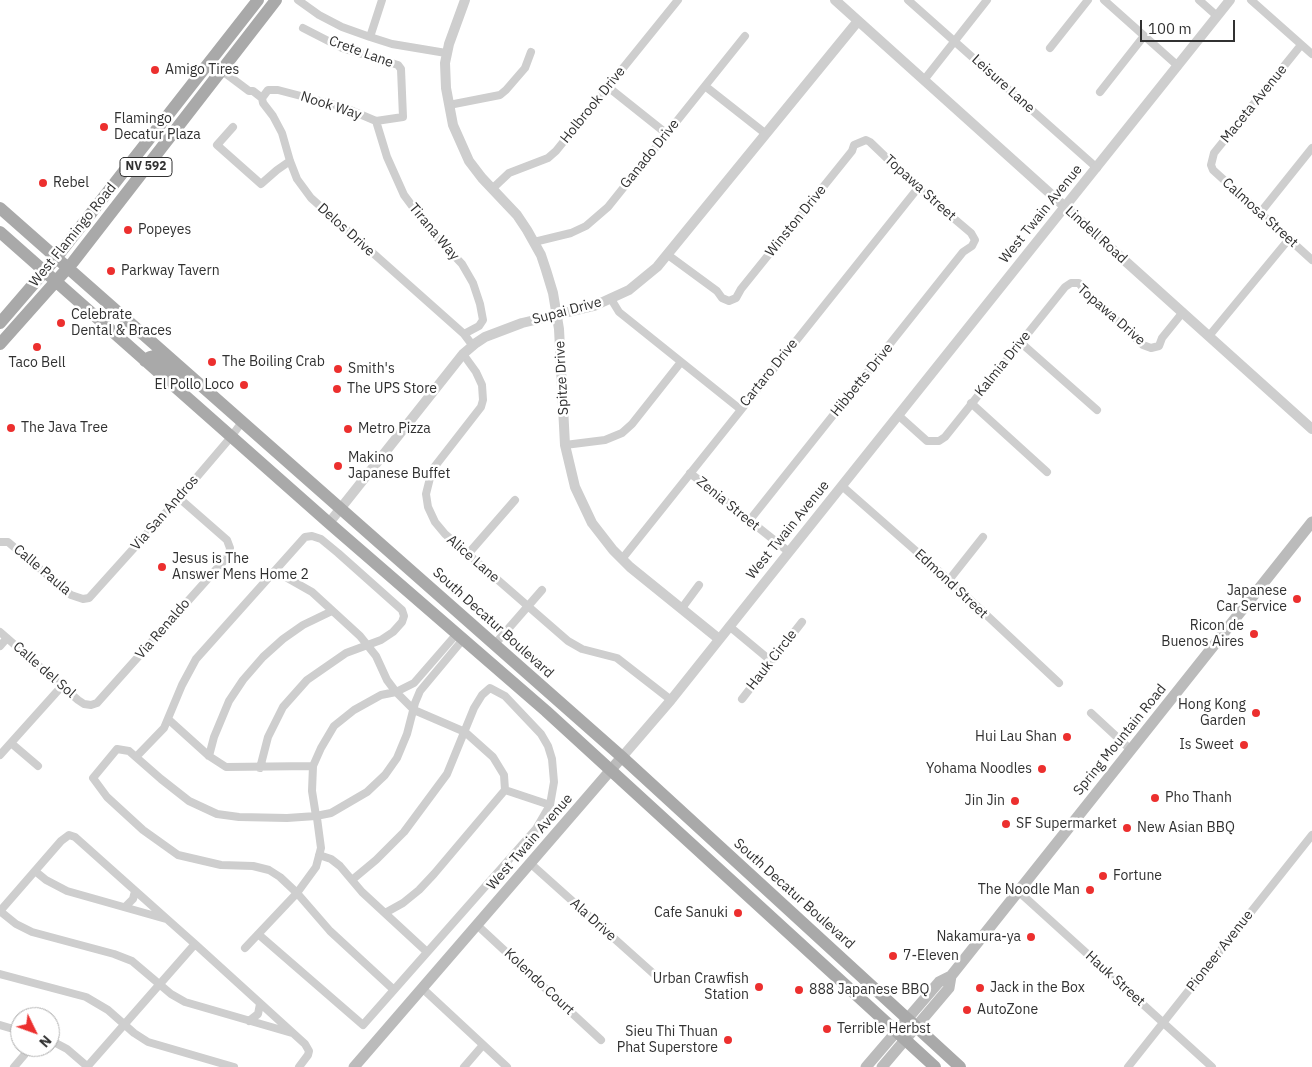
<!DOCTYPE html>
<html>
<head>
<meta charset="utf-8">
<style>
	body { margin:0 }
	#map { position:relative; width:1312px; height:1067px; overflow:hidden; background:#fff; font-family:"IBM Plex Sans",sans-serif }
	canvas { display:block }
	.north { position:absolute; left:10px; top:1007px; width:50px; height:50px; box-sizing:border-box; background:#fff; border:1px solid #adadad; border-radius:50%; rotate:132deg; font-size:14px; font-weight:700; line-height:20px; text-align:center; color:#313131 }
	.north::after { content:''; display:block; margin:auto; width:18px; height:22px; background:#ec2f2e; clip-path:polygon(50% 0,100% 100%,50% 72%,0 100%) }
	.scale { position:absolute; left:1140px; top:20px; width:95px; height:22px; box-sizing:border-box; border:2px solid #313131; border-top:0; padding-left:6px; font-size:15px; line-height:18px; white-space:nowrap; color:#313131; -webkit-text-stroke:4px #fff; paint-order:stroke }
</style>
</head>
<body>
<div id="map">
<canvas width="1312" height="1067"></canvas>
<div class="north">N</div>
<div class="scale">100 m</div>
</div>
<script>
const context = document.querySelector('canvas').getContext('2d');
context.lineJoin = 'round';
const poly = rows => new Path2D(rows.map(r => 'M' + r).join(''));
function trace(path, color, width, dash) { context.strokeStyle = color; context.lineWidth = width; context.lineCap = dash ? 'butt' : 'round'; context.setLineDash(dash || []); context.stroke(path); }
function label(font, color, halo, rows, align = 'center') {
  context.font = font + ' "IBM Plex Sans",sans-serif'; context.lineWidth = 5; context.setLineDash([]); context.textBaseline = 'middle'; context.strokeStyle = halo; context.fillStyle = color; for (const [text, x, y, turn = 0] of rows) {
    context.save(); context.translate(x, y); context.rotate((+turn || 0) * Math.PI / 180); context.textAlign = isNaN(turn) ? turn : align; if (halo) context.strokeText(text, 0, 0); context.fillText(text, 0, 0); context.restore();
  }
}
const minor = poly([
	[298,0,319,15,342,27,370,37,392,44,446,53],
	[908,0,1097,168],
	[1104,0,1178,66],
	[1199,0,1217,16],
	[1251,0,1312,54],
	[370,37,382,0],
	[1301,45,1214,153,1211,165,1213,170,1312,260],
	[1050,48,1088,0],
	[221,70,249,91,253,91,262,98,263,103,273,116,282,133,290,161,297,179,311,198,464,334,473,346],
	[924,80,987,0],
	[705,86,766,134],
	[608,87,667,134],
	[1100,92,1144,36],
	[262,98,268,90,278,90,343,107,376,121,403,117,401,69,398,65,342,48,303,28],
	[449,105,500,95,506,90,525,68,531,52],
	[376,121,387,157,404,195,430,230,462,264,473,283,480,304,483,320,479,326,464,334],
	[233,127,217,145,261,184,277,170,290,161],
	[492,189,509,173,548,158,556,151,678,0],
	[1260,213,1312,148],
	[534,242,571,233,586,226,608,207,745,36],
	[668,255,717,291,722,298,729,301,736,298,741,289,852,151,854,145,866,140,870,142,918,188,971,233,975,240,972,246,963,252,749,521],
	[611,299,619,312,740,409],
	[1209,336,1289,239],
	[1020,342,1097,410],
	[463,354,476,372,482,385,483,400,481,407,432,470,426,494,428,507,435,522,445,534,568,641,582,649,617,658,671,700],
	[971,403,1047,472],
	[898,415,927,441,939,441,945,437,1065,287,1071,283,1079,283,1084,290,1143,345,1151,348,1159,346,1162,338,1183,312],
	[565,445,605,440,622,433,632,424,681,362],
	[690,473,789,552],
	[842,486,949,580,1059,683],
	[0,542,8,542,71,595,83,599,89,598,179,498,231,437,242,422],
	[468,554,515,500],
	[622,559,918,188],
	[275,571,312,592,360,636,376,656,387,680,396,692,414,710,465,732,493,757,504,775,505,790,434,874,419,890,403,903,385,913],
	[949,580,983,537],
	[682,608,699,585],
	[729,626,771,661],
	[0,632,78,700,84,704,91,705,97,703,229,555,230,548,227,540,179,498],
	[495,644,542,590],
	[0,646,7,638],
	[742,699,802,622],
	[1091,713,1131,750],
	[168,719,209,756,226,767,313,766],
	[11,743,38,766],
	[0,755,62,686],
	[209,756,214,737,229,701,243,680,263,657,283,639,303,625,332,611],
	[136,757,164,728,182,685,196,659,305,537,312,536,321,539,338,553,402,610,404,616,402,622,393,632,381,640,346,653,307,680,283,707,268,737,260,768],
	[505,790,550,805],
	[319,855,331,859,340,866,362,892,427,952],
	[531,864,655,975],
	[35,871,46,880,67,891,166,919],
	[1018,891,1212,1067],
	[125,907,133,899,135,891],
	[477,925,601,1040],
	[258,934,363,1025,536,829,550,805,554,782,552,759,548,746,541,734,505,696,490,688,482,695,474,708,447,774,404,832,376,860,352,880],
	[245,948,297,893,316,867,321,848,317,818,316,816,312,791,313,766,321,748,334,726,354,710,381,695,396,692,414,683,454,637,460,636,460,643,420,691,415,703,407,734,397,758,385,775,367,792,331,813,316,816,287,818,239,817,217,814,189,801,161,779,129,751,117,749,93,778,107,797,143,830,178,855,221,865,253,866,269,870,280,877,297,893,330,931,394,990],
	[0,974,86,997,108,1010,134,1033,148,1042,234,1067],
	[422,988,507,1067],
	[249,1021,258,1014,260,1004],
	[0,1025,20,1031],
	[292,1033,185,1002,171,994,132,961,114,954,32,932,16,924,0,911,61,841,69,835,75,837,168,920,195,944,305,1044,309,1051,308,1055,299,1067],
	[50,1040,67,1049,88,1067],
	[14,1067,31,1047],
	[87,1067,195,944],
	[464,1067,483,1045],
	[1128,1067,1312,835]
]);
const tertiary = poly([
	[465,0,449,44,445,63,446,88,453,125,469,161,482,178,517,215,527,230,541,255,546,270,553,293,559,329,565,445,575,487,592,523,613,550,630,567,719,639],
	[835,0,1312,429],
	[329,523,463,354,476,343,485,337,522,323,594,306,629,290,657,267,858,21],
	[622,757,671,700,789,552,1230,0]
]);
const secondary = poly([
	[354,1067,622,757],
	[866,1067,939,982,951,976,1312,522],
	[882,1067,949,988,951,976]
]);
const primary = poly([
	[0,208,622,757,960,1067],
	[0,232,329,523,546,711,935,1067],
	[0,323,56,258,258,0],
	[0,344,73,262,276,0],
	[145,361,150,357,154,356,178,377,194,381]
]);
const markers = [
	[155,70,5,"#ec2f2e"],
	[104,127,5,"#ec2f2e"],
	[43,183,5,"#ec2f2e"],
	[128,230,5,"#ec2f2e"],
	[111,271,5,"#ec2f2e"],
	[61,323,5,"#ec2f2e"],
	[37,347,5,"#ec2f2e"],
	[212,362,5,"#ec2f2e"],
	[338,369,5,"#ec2f2e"],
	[244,385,5,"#ec2f2e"],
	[337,389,5,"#ec2f2e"],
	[11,428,5,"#ec2f2e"],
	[348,429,5,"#ec2f2e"],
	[338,466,5,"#ec2f2e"],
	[162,567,5,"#ec2f2e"],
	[1297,599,5,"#ec2f2e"],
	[1254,634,5,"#ec2f2e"],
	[1256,713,5,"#ec2f2e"],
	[1067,737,5,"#ec2f2e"],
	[1244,745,5,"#ec2f2e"],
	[1042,769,5,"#ec2f2e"],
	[1155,798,5,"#ec2f2e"],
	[1015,801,5,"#ec2f2e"],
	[1006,824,5,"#ec2f2e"],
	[1127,828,5,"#ec2f2e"],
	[1103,876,5,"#ec2f2e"],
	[1090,890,5,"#ec2f2e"],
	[738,913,5,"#ec2f2e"],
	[1031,937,5,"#ec2f2e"],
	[893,956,5,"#ec2f2e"],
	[759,987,5,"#ec2f2e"],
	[980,988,5,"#ec2f2e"],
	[799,990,5,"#ec2f2e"],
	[967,1010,5,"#ec2f2e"],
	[827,1029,5,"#ec2f2e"],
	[728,1040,5,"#ec2f2e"]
];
const shields = [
	[146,167,52]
];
const shieldNames = [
	["NV 592",146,167]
];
const streetNames = [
	["Crete Lane",361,52,20],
	["Leisure Lane",1003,84,42],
	["Maceta Avenue",1254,104,-51],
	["Holbrook Drive",593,105,-51],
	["Nook Way",331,106,18],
	["Ganado Drive",650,154,-51],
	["Topawa Street",920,188,42],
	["Calmosa Street",1260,213,42],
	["West Twain Avenue",1041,214,-51],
	["Winston Drive",796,221,-51],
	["Delos Drive",346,230,42],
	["Tirana Way",434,232,50],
	["West Flamingo Road",73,235,-51],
	["Lindell Road",1096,235,42],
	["Supai Drive",567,311,-15],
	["Topawa Drive",1111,315,41],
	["Kalmia Drive",1003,364,-51],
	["Cartaro Drive",769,373,-51],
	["Spitze Drive",562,378,-93],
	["Hibbetts Drive",862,380,-51],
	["Zenia Street",728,504,39],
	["Via San Andros",165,513,-49],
	["West Twain Avenue",788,530,-51],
	["Alice Lane",473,559,41],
	["Calle Paula",42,570,40],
	["Edmond Street",951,584,43],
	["South Decatur Boulevard",493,623,42],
	["Via Renaldo",163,629,-49],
	["Hauk Circle",772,660,-52],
	["Calle del Sol",44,670,41],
	["Spring Mountain Road",1120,740,-51],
	["West Twain Avenue",530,842,-49],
	["South Decatur Boulevard",794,894,42],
	["Ala Drive",593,920,42],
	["Pioneer Avenue",1220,951,-52],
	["Hauk Street",1115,979,42],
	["Kolendo Court",539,982,43]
];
const poiNames = [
	["Amigo Tires",165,70],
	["Flamingo",114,119],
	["Decatur Plaza",114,135],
	["Rebel",53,183],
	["Popeyes",138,230],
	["Parkway Tavern",121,271],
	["Celebrate",71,315],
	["Dental & Braces",71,331],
	["The Boiling Crab",222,362],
	["Taco Bell",37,363,"center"],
	["Smith's",348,369],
	["El Pollo Loco",234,385,"right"],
	["The UPS Store",347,389],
	["The Java Tree",21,428],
	["Metro Pizza",358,429],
	["Makino",348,458],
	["Japanese Buffet",348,474],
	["Jesus is The",172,559],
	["Answer Mens Home 2",172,575],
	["Japanese",1287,591,"right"],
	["Car Service",1287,607,"right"],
	["Ricon de",1244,626,"right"],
	["Buenos Aires",1244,642,"right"],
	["Hong Kong",1246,705,"right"],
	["Garden",1246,721,"right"],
	["Hui Lau Shan",1057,737,"right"],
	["Is Sweet",1234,745,"right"],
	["Yohama Noodles",1032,769,"right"],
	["Pho Thanh",1165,798],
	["Jin Jin",1005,801,"right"],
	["SF Supermarket",1016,824],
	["New Asian BBQ",1137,828],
	["Fortune",1113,876],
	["The Noodle Man",1080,890,"right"],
	["Cafe Sanuki",728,913,"right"],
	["Nakamura-ya",1021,937,"right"],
	["7-Eleven",903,956],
	["Urban Crawfish",749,979,"right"],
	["Station",749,995,"right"],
	["Jack in the Box",990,988],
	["888 Japanese BBQ",809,990],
	["AutoZone",977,1010],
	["Terrible Herbst",837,1029],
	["Sieu Thi Thuan",718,1032,"right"],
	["Phat Superstore",718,1048,"right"]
];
trace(minor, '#cecece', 8);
trace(tertiary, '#cecece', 10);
trace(secondary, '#bbb', 11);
trace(primary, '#a9a9a9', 12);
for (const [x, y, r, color] of markers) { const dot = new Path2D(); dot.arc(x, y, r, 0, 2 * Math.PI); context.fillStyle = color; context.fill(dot); trace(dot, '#fff', 2); }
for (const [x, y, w] of shields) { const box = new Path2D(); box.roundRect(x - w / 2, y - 9.5, w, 19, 4); context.fillStyle = '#fff'; context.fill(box); trace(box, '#313131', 1); }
label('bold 12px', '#313131', null, shieldNames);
label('14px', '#313131', '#fff', streetNames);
label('14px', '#313131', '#fff', poiNames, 'left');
</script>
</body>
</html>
